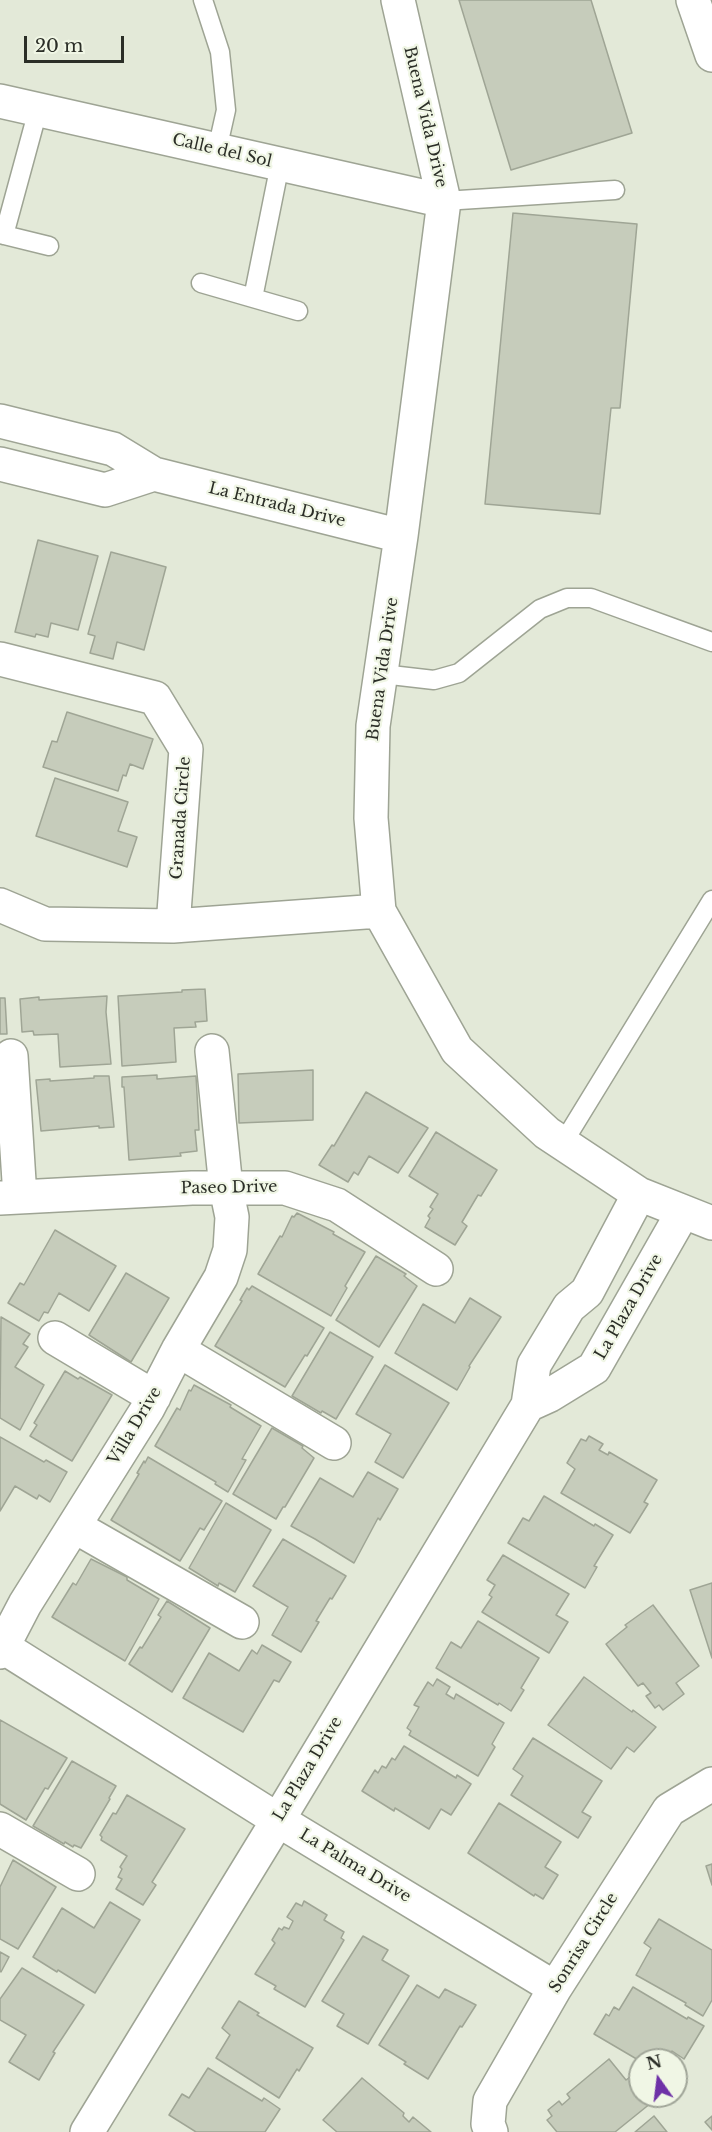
<!DOCTYPE html>
<html>
<head>
<meta charset="utf-8">
<style>
	body { margin:0 }
	#map { position:relative; width:712px; height:2132px; overflow:hidden; background:#e3e9d8; font-family:"Libre Baskerville",serif }
	canvas { display:block }
	.north { position:absolute; left:628px; top:2048px; width:60px; height:60px; box-sizing:border-box; background:#f0f6e5; border:2px solid #a1a699; border-radius:50%; rotate:346deg; font-size:16px; font-weight:700; line-height:24px; text-align:center; color:#2b2e27 }
	.north::after { content:''; display:block; margin:auto; width:21px; height:27px; background:#6e31a7; clip-path:polygon(50% 0,100% 100%,50% 72%,0 100%) }
	.scale { position:absolute; left:24px; top:36px; width:100px; height:27px; box-sizing:border-box; border:3px solid #2b2e27; border-top:0; padding-left:8px; font-size:18px; line-height:21px; white-space:nowrap; color:#2b2e27; -webkit-text-stroke:4px #f0f6e5; paint-order:stroke }
</style>
</head>
<body>
<div id="map">
<canvas width="712" height="2132"></canvas>
<div class="north">N</div>
<div class="scale">20 m</div>
</div>
<script>
const context = document.querySelector('canvas').getContext('2d');
context.lineJoin = 'round';
function fill(path, color) { context.fillStyle = color; context.fill(path, 'evenodd'); }
const poly = rows => new Path2D(rows.map(r => 'M' + r).join(''));
function trace(path, color, width, dash) { context.strokeStyle = color; context.lineWidth = width; context.lineCap = dash ? 'butt' : 'round'; context.setLineDash(dash || []); context.stroke(path); }
function label(font, color, halo, rows, align = 'center') {
  context.font = font + ' "Libre Baskerville",serif'; context.lineWidth = 4.5; context.setLineDash([]); context.textBaseline = 'middle'; context.strokeStyle = halo; context.fillStyle = color; for (const [text, x, y, turn = 0] of rows) {
    context.save(); context.translate(x, y); context.rotate((+turn || 0) * Math.PI / 180); context.textAlign = isNaN(turn) ? turn : align; if (halo) context.strokeText(text, 0, 0); context.fillText(text, 0, 0); context.restore();
  }
}
const building = poly([
	[459,0,591,0,632,133,511,170,459,0],
	[513,213,637,224,620,408,611,408,600,514,485,504,513,213],
	[38,540,98,556,78,630,51,623,48,637,36,634,35,637,15,632,38,540],
	[111,552,166,567,144,650,117,642,113,659,90,653,95,636,88,634,111,552],
	[67,712,153,739,143,769,130,764,126,776,123,775,118,791,43,767,52,741,57,742,67,712],
	[55,778,128,802,118,831,137,837,127,867,36,836,55,778],
	[205,989,207,1021,195,1022,196,1027,174,1028,176,1062,122,1066,118,996,182,992,182,990,205,989],
	[107,996,106,1012,111,1064,60,1067,58,1034,34,1035,33,1031,22,1032,20,999,39,997,39,1000,107,996],
	[0,998,5,998,7,1034,0,1034,0,998],
	[313,1070,313,1120,239,1123,238,1074,313,1070],
	[157,1075,157,1079,196,1076,199,1130,195,1130,197,1151,180,1153,181,1156,129,1160,124,1087,122,1087,122,1077,157,1075],
	[94,1076,109,1076,114,1127,99,1128,99,1126,41,1131,36,1080,50,1079,50,1081,94,1078,94,1076],
	[366,1092,428,1128,398,1173,369,1156,358,1175,354,1172,348,1182,319,1165,332,1145,334,1146,366,1092],
	[436,1132,497,1170,481,1196,478,1195,462,1222,467,1226,455,1245,425,1227,430,1218,428,1216,433,1209,430,1207,438,1194,409,1176,436,1132],
	[297,1213,334,1232,333,1234,365,1252,345,1286,347,1288,331,1316,258,1274,280,1236,282,1237,292,1216,294,1217,297,1213],
	[55,1230,116,1266,89,1311,59,1293,48,1313,44,1312,39,1321,8,1303,20,1283,24,1285,55,1230],
	[376,1256,406,1274,404,1276,417,1286,379,1347,336,1320,376,1256],
	[126,1273,169,1298,131,1362,89,1335,126,1273],
	[252,1286,324,1328,307,1356,305,1355,285,1387,215,1346,242,1301,240,1300,247,1288,249,1290,252,1286],
	[470,1298,501,1317,469,1366,470,1367,457,1390,395,1353,423,1304,455,1323,470,1298],
	[1,1317,30,1334,23,1344,28,1347,15,1367,44,1385,20,1430,0,1418,1,1317],
	[330,1332,373,1357,336,1419,322,1411,321,1413,292,1396,330,1332],
	[385,1365,449,1403,403,1478,375,1462,391,1434,356,1414,385,1365],
	[65,1371,78,1379,80,1377,112,1395,72,1461,30,1436,37,1425,34,1423,65,1371],
	[194,1385,231,1405,230,1407,261,1426,242,1459,246,1460,228,1492,215,1484,216,1482,155,1446,177,1408,180,1410,189,1390,191,1391,194,1385],
	[272,1428,303,1446,302,1448,314,1458,285,1507,283,1507,276,1519,233,1494,272,1428],
	[589,1436,603,1444,599,1450,608,1455,609,1452,657,1480,644,1502,648,1504,630,1533,561,1493,575,1469,567,1463,581,1439,586,1441,589,1436],
	[0,1437,44,1462,46,1460,67,1472,50,1502,39,1495,37,1499,15,1486,0,1511,0,1437],
	[148,1457,222,1501,204,1530,200,1528,180,1561,111,1520,139,1474,137,1473,144,1461,145,1463,148,1457],
	[368,1472,398,1489,380,1520,378,1518,354,1563,315,1539,291,1526,320,1478,353,1497,368,1472],
	[544,1496,594,1526,595,1524,613,1535,594,1566,597,1567,585,1588,508,1543,523,1518,529,1521,544,1496],
	[226,1503,271,1530,235,1592,219,1583,218,1586,189,1568,226,1503],
	[283,1539,346,1576,332,1599,330,1598,316,1621,319,1622,301,1652,272,1635,288,1607,253,1586,283,1539],
	[503,1555,569,1594,556,1615,568,1622,549,1653,482,1612,492,1597,489,1595,495,1585,487,1580,503,1555],
	[91,1559,127,1577,127,1580,159,1599,125,1661,52,1617,73,1583,76,1585,91,1559],
	[712,1583,712,1658,690,1590,712,1583],
	[167,1601,210,1628,172,1692,129,1664,140,1647,142,1648,161,1617,158,1615,167,1601],
	[653,1605,699,1666,676,1683,684,1694,663,1710,659,1705,655,1708,646,1696,651,1693,643,1683,638,1686,606,1644,627,1627,625,1625,653,1605],
	[478,1621,539,1658,521,1688,524,1690,511,1711,499,1703,498,1705,436,1668,451,1642,461,1648,478,1621],
	[262,1645,291,1662,279,1682,274,1680,243,1732,183,1698,209,1653,239,1671,252,1650,257,1654,262,1645],
	[584,1677,632,1712,633,1710,656,1727,634,1752,627,1747,611,1769,548,1725,584,1677],
	[437,1679,450,1687,446,1694,454,1699,456,1694,504,1723,492,1744,495,1747,478,1776,409,1735,411,1731,407,1728,419,1707,414,1705,428,1682,433,1686,437,1679],
	[0,1720,67,1758,48,1789,45,1788,26,1820,0,1804,0,1720],
	[533,1738,602,1781,582,1812,591,1817,578,1838,511,1795,523,1776,513,1769,533,1738],
	[404,1746,456,1778,457,1775,471,1784,451,1815,441,1809,429,1829,395,1808,394,1811,362,1791,375,1770,378,1773,382,1766,386,1768,392,1758,395,1760,404,1746],
	[72,1761,116,1786,109,1798,110,1799,81,1848,74,1845,73,1847,65,1842,64,1844,33,1826,72,1761],
	[127,1795,185,1829,152,1882,156,1885,143,1905,116,1889,122,1879,118,1877,122,1869,120,1867,127,1856,101,1840,102,1837,100,1835,113,1813,116,1814,127,1795],
	[499,1803,561,1842,545,1867,558,1875,543,1899,535,1894,534,1896,468,1853,499,1803],
	[13,1860,56,1887,18,1949,0,1939,0,1887,13,1860],
	[712,1864,712,1885,706,1866,712,1864],
	[304,1901,327,1915,324,1920,344,1932,341,1938,344,1940,305,2007,274,1989,276,1986,255,1974,275,1943,272,1940,279,1928,282,1930,284,1927,289,1929,293,1921,287,1917,296,1903,302,1906,304,1901],
	[110,1902,140,1920,95,1993,58,1970,57,1972,33,1957,62,1908,94,1928,110,1902],
	[659,1919,712,1950,712,2000,703,2016,685,2005,686,2003,636,1975,651,1948,644,1943,659,1919],
	[363,1936,388,1950,382,1960,409,1976,368,2044,337,2026,344,2014,322,2001,363,1936],
	[0,1952,9,1957,1,1972,0,1971,0,1952],
	[22,1968,84,2005,53,2052,55,2053,39,2080,9,2062,26,2035,0,2020,0,1999,22,1968],
	[417,1985,439,1998,445,1989,476,2005,462,2027,460,2026,428,2079,404,2064,406,2062,379,2045,417,1985],
	[633,1987,687,2019,688,2017,704,2026,684,2059,672,2051,667,2060,640,2061,594,2034,606,2014,609,2016,614,2007,619,2010,633,1987],
	[239,2001,259,2013,257,2015,313,2048,299,2071,297,2069,279,2098,216,2058,230,2035,222,2028,239,2001],
	[609,2059,626,2080,630,2077,640,2089,640,2096,645,2096,651,2103,615,2132,557,2132,547,2120,552,2116,548,2110,559,2101,562,2105,570,2098,567,2094,609,2059],
	[208,2068,262,2101,264,2098,280,2109,265,2132,196,2132,169,2115,182,2094,189,2098,208,2068],
	[362,2078,404,2113,403,2116,409,2122,413,2117,431,2132,337,2132,323,2120,362,2078],
	[654,2116,667,2132,635,2132,654,2116],
	[712,2116,712,2130,705,2122,712,2116]
]);
const lane = poly([
	[203,0,220,52,226,110,217,150],
	[444,201,615,190],
	[0,234,49,246],
	[4,235,38,110],
	[201,283,298,311],
	[253,298,280,164],
	[382,674,434,680,459,673,540,609,567,598,591,598,712,642],
	[563,1143,712,900]
]);
const street = poly([
	[398,0,444,201,401,536,373,726,371,818,379,911,457,1050,547,1133,639,1194,712,1223],
	[0,101,444,201],
	[0,421,113,449,154,474,401,536],
	[0,464,105,490,154,474],
	[0,659,155,698,186,749,173,926],
	[0,905,45,924,173,926,379,911],
	[11,1056,20,1197],
	[0,1198,192,1188,285,1188,337,1205,436,1269],
	[55,1338,154,1397],
	[178,1350,334,1443],
	[528,1405,550,1395,594,1368,683,1212],
	[74,1526,242,1622],
	[3,1647,278,1820,555,1988],
	[0,1652,25,1604,148,1408,178,1350,221,1277,230,1250,232,1217,226,1188,212,1051],
	[0,1829,78,1874],
	[87,2132,278,1820,528,1405,534,1365,569,1307,587,1292,639,1194],
	[491,2132,488,2124,490,2101,555,1988,669,1810,712,1784]
]);
const secondary = poly([
	[693,0,712,55]
]);
const streetNames = [
	["Buena Vida Drive",425,117,77],
	["Calle del Sol",222,151,13],
	["La Entrada Drive",277,505,14],
	["Buena Vida Drive",383,669,-82],
	["Granada Circle",181,818,-86],
	["Paseo Drive",229,1188,-1],
	["La Plaza Drive",629,1307,-60],
	["Villa Drive",135,1426,-59],
	["La Plaza Drive",308,1769,-59],
	["La Palma Drive",355,1866,31],
	["Sonrisa Circle",584,1943,-58]
];
fill(building, '#c6ccbb');
trace(building, '#9fa595', 1.5);
trace(lane, '#9ea494', 21);
trace(street, '#9ea494', 36);
trace(secondary, '#9ea494', 36);
trace(lane, '#fff', 18);
trace(street, '#fff', 33);
trace(secondary, '#fff', 33);
label('16px', '#2b2e27', '#f0f6e5', streetNames);
</script>
</body>
</html>
